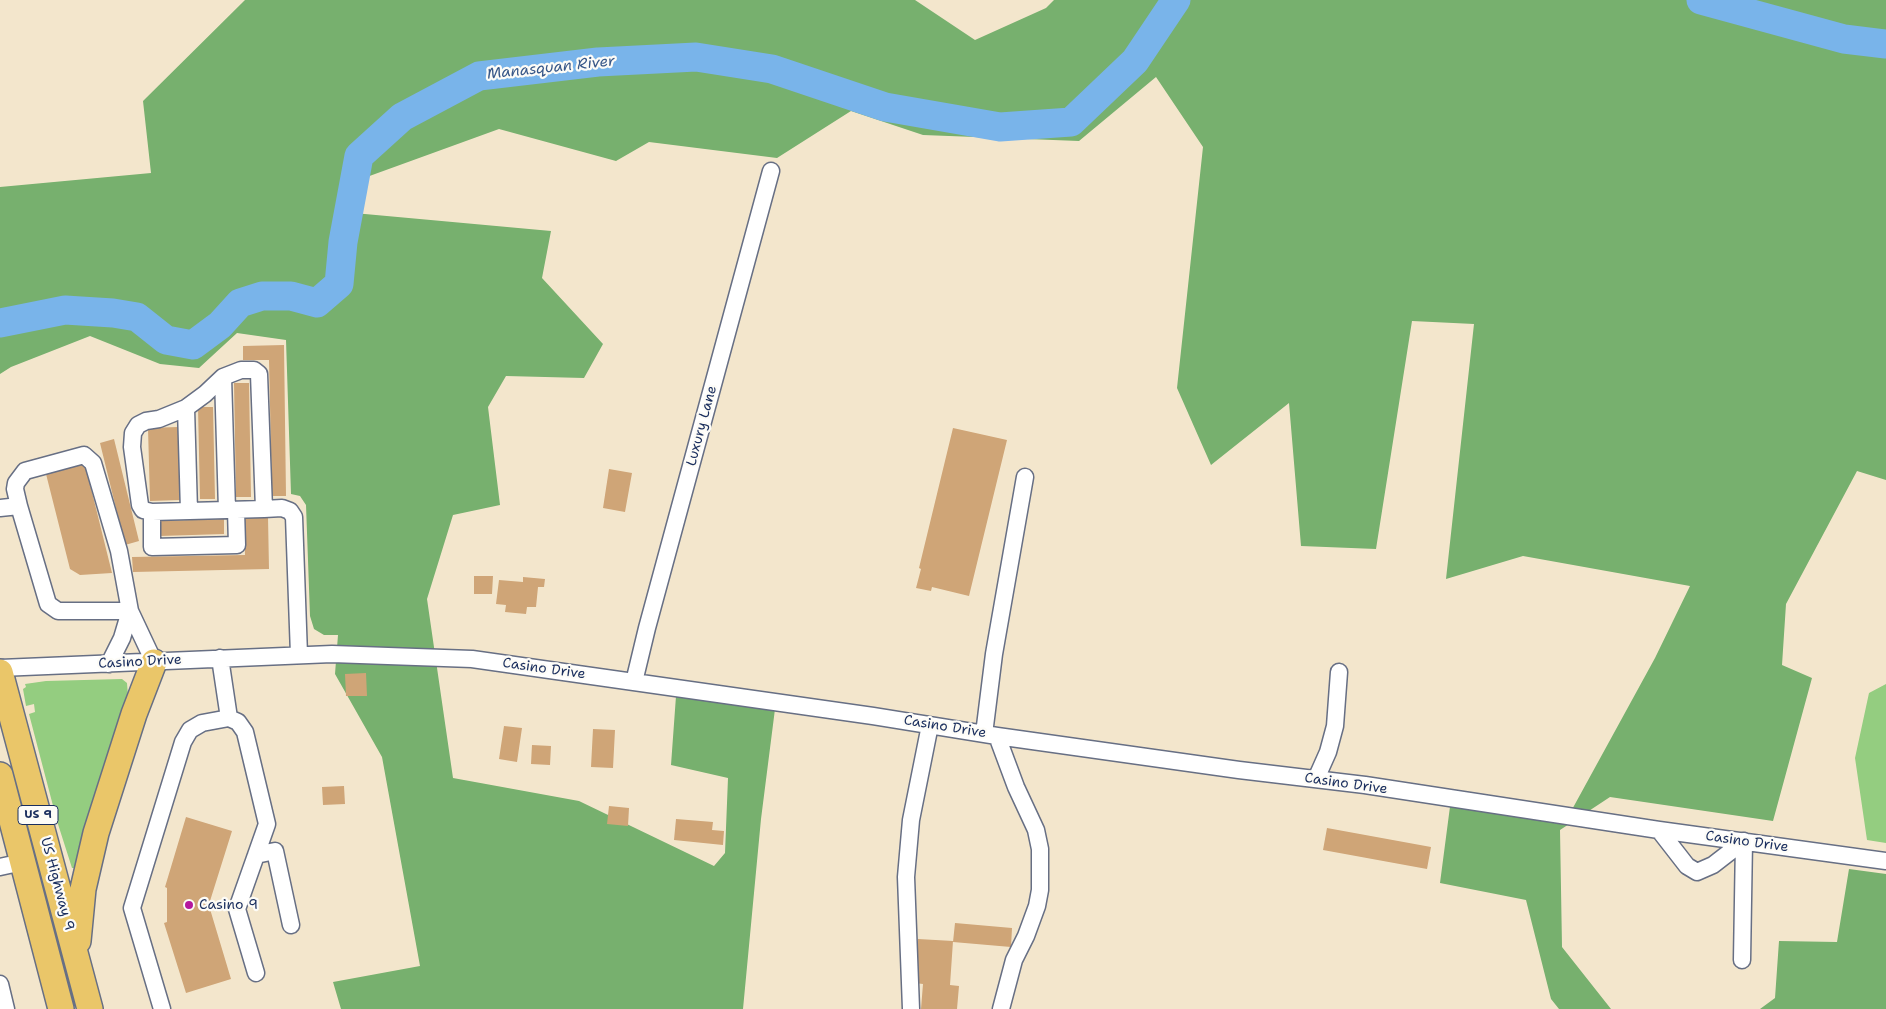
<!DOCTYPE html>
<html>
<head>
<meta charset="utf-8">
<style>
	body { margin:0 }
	canvas { display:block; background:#f3e6cc }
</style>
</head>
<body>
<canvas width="1886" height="1009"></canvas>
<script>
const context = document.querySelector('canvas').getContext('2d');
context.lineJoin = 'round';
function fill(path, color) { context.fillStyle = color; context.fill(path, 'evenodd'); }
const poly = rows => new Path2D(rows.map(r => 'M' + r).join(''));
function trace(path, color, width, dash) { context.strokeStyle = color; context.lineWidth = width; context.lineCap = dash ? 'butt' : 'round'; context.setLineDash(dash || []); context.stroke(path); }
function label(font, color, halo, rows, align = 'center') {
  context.font = font + ' "Shantell Sans",sans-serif'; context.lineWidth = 4.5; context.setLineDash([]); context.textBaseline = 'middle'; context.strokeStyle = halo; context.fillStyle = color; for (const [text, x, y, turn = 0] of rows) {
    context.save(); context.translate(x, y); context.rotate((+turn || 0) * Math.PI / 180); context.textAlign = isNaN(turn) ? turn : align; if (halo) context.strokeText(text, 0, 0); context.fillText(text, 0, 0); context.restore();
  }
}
const green = poly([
	[122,679,127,683,128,696,80,853,75,868,72,868,57,821,29,714,35,712,34,704,26,706,23,689,26,687,25,684,46,681],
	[1886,684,1886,843,1867,840,1855,758,1869,693]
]);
const forest = poly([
	[245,0,915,0,975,40,1046,8,1054,0,1886,0,1886,480,1857,471,1786,604,1782,665,1812,678,1773,821,1610,797,1560,830,1562,947,1611,1009,1559,1009,1551,999,1526,900,1440,883,1451,799,1569,815,1655,658,1690,586,1523,556,1446,579,1474,324,1412,321,1376,549,1301,546,1289,403,1211,465,1177,388,1203,147,1156,77,1079,141,923,135,851,111,777,158,649,142,616,161,499,129,364,178,343,212,551,231,542,278,603,344,584,378,506,376,488,407,500,505,453,515,427,599,453,778,579,801,714,866,725,853,728,778,671,765,676,696,775,709,761,819,743,1009,341,1009,333,982,420,966,382,757,335,674,338,635,324,635,314,629,310,616,306,505,300,496,291,494,286,340,237,333,199,368,160,364,90,336,11,367,0,374,0,187,151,173,143,101],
	[1849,869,1886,874,1886,1009,1760,1009,1775,998,1779,941,1837,942]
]);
const river = poly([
	[1701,0,1844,39,1886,44],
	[0,323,65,310,113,313,137,317,166,340,193,345,220,325,240,303,262,296,291,296,317,303,339,284,343,242,359,156,402,117,479,76,598,62,696,57,772,69,885,107,1000,127,1071,122,1135,61,1176,0]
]);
const building = poly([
	[284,345,286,496,272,496,269,360,243,360,243,346],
	[234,383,249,383,251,497,236,497],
	[198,407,213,407,215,499,200,499],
	[178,427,180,500,150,501,148,428],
	[953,428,1007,440,969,596,932,587,931,591,916,588,921,569,919,568],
	[114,439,139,541,125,545,100,443],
	[85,464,112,573,80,575,70,569,46,474],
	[609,469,632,473,625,512,603,508],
	[268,517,269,569,133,572,132,557,245,555,244,518],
	[224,519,224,534,160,536,160,521],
	[474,576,493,576,492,594,474,594],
	[523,577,545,579,544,587,538,587,536,607,527,607,526,614,505,612,506,605,496,604,499,580,523,582],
	[366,673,367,696,346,696,345,674],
	[504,726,522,728,517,762,499,759],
	[593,729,615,730,613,768,591,767],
	[532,745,551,746,550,765,531,764],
	[344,786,345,804,323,805,322,787],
	[609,806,629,808,628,826,607,824],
	[186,817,232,831,210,901,210,909,231,979,186,993,164,923,167,922,167,888,165,887],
	[676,819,713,822,712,830,724,831,723,845,674,840],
	[1327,828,1431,847,1427,869,1323,850],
	[955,923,1012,928,1011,947,953,942],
	[918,939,953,941,950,985,959,986,957,1009,921,1009,923,984,915,983]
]);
const minor = poly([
	[223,377,227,510],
	[186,408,189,511],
	[19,506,15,489,16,483,25,471,84,455,93,463,119,551,130,611,154,662],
	[0,508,19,506,48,604,58,611,130,611],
	[264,509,152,512,143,510,140,505,132,447,133,433,138,425,146,421,159,419,186,408,205,394,223,377,241,370,254,370,259,374,264,509,282,508,290,511,294,517,299,655],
	[152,512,152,547,237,545,236,510],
	[109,664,122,638,130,611],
	[0,668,332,654,472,659,873,716,997,736,1239,770,1365,785,1659,830,1886,861],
	[634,682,647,628,771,171],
	[229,718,238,722,245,732,267,824,237,909,256,973],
	[984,734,994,654,1025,477],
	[997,736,1016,787,1036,830,1040,849,1040,890,1037,906,1026,936,1014,960,1001,1009],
	[1316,779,1328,752,1335,726,1339,672],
	[1659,830,1687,866,1697,872,1713,865,1744,841],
	[256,855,275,851,291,925],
	[0,867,23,862],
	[1742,960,1744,841],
	[0,984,6,1009],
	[162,1009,132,908,183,742,190,730,202,723,229,718,220,658],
	[911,1009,906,877,911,820,930,725]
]);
const highway = poly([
	[0,672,90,1009],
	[0,775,61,1009],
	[78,941,83,889,96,833,134,714,154,662]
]);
const markers = [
	[189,905,5,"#b5179e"]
];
const shields = [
	[38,815,40]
];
const shieldNames = [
	["US 9",38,815]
];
const streetNames = [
	["Luxury Lane",702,426,-75],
	["Casino Drive",140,662,-3],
	["Casino Drive",544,669,8],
	["Casino Drive",945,727,9],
	["Casino Drive",1346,784,8],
	["Casino Drive",1747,842,8],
	["US Highway 9",57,884,75]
];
const poiNames = [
	["Casino 9",199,905]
];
const waterNames = [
	["Manasquan River",551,68,-6]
];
fill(green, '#94cd80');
fill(forest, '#77b06e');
trace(river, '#79b4ea', 29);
fill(building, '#cfa577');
trace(minor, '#676f84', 19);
trace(highway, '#676f84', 28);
trace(minor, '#fff', 16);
trace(highway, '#eac669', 25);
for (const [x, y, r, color] of markers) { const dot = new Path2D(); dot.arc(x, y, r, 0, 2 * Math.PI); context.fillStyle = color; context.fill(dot); trace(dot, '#fdfcf7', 2); }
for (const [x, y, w] of shields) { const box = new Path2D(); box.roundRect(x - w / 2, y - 9.5, w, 19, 4); context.fillStyle = '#fdfcf7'; context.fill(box); trace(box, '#1b2f5e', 1); }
label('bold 12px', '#1b2f5e', null, shieldNames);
label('14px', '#1b2f5e', '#fdfcf7', streetNames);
label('14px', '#1b2f5e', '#fdfcf7', poiNames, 'left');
label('italic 15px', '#375788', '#fdfcf7', waterNames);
</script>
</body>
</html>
